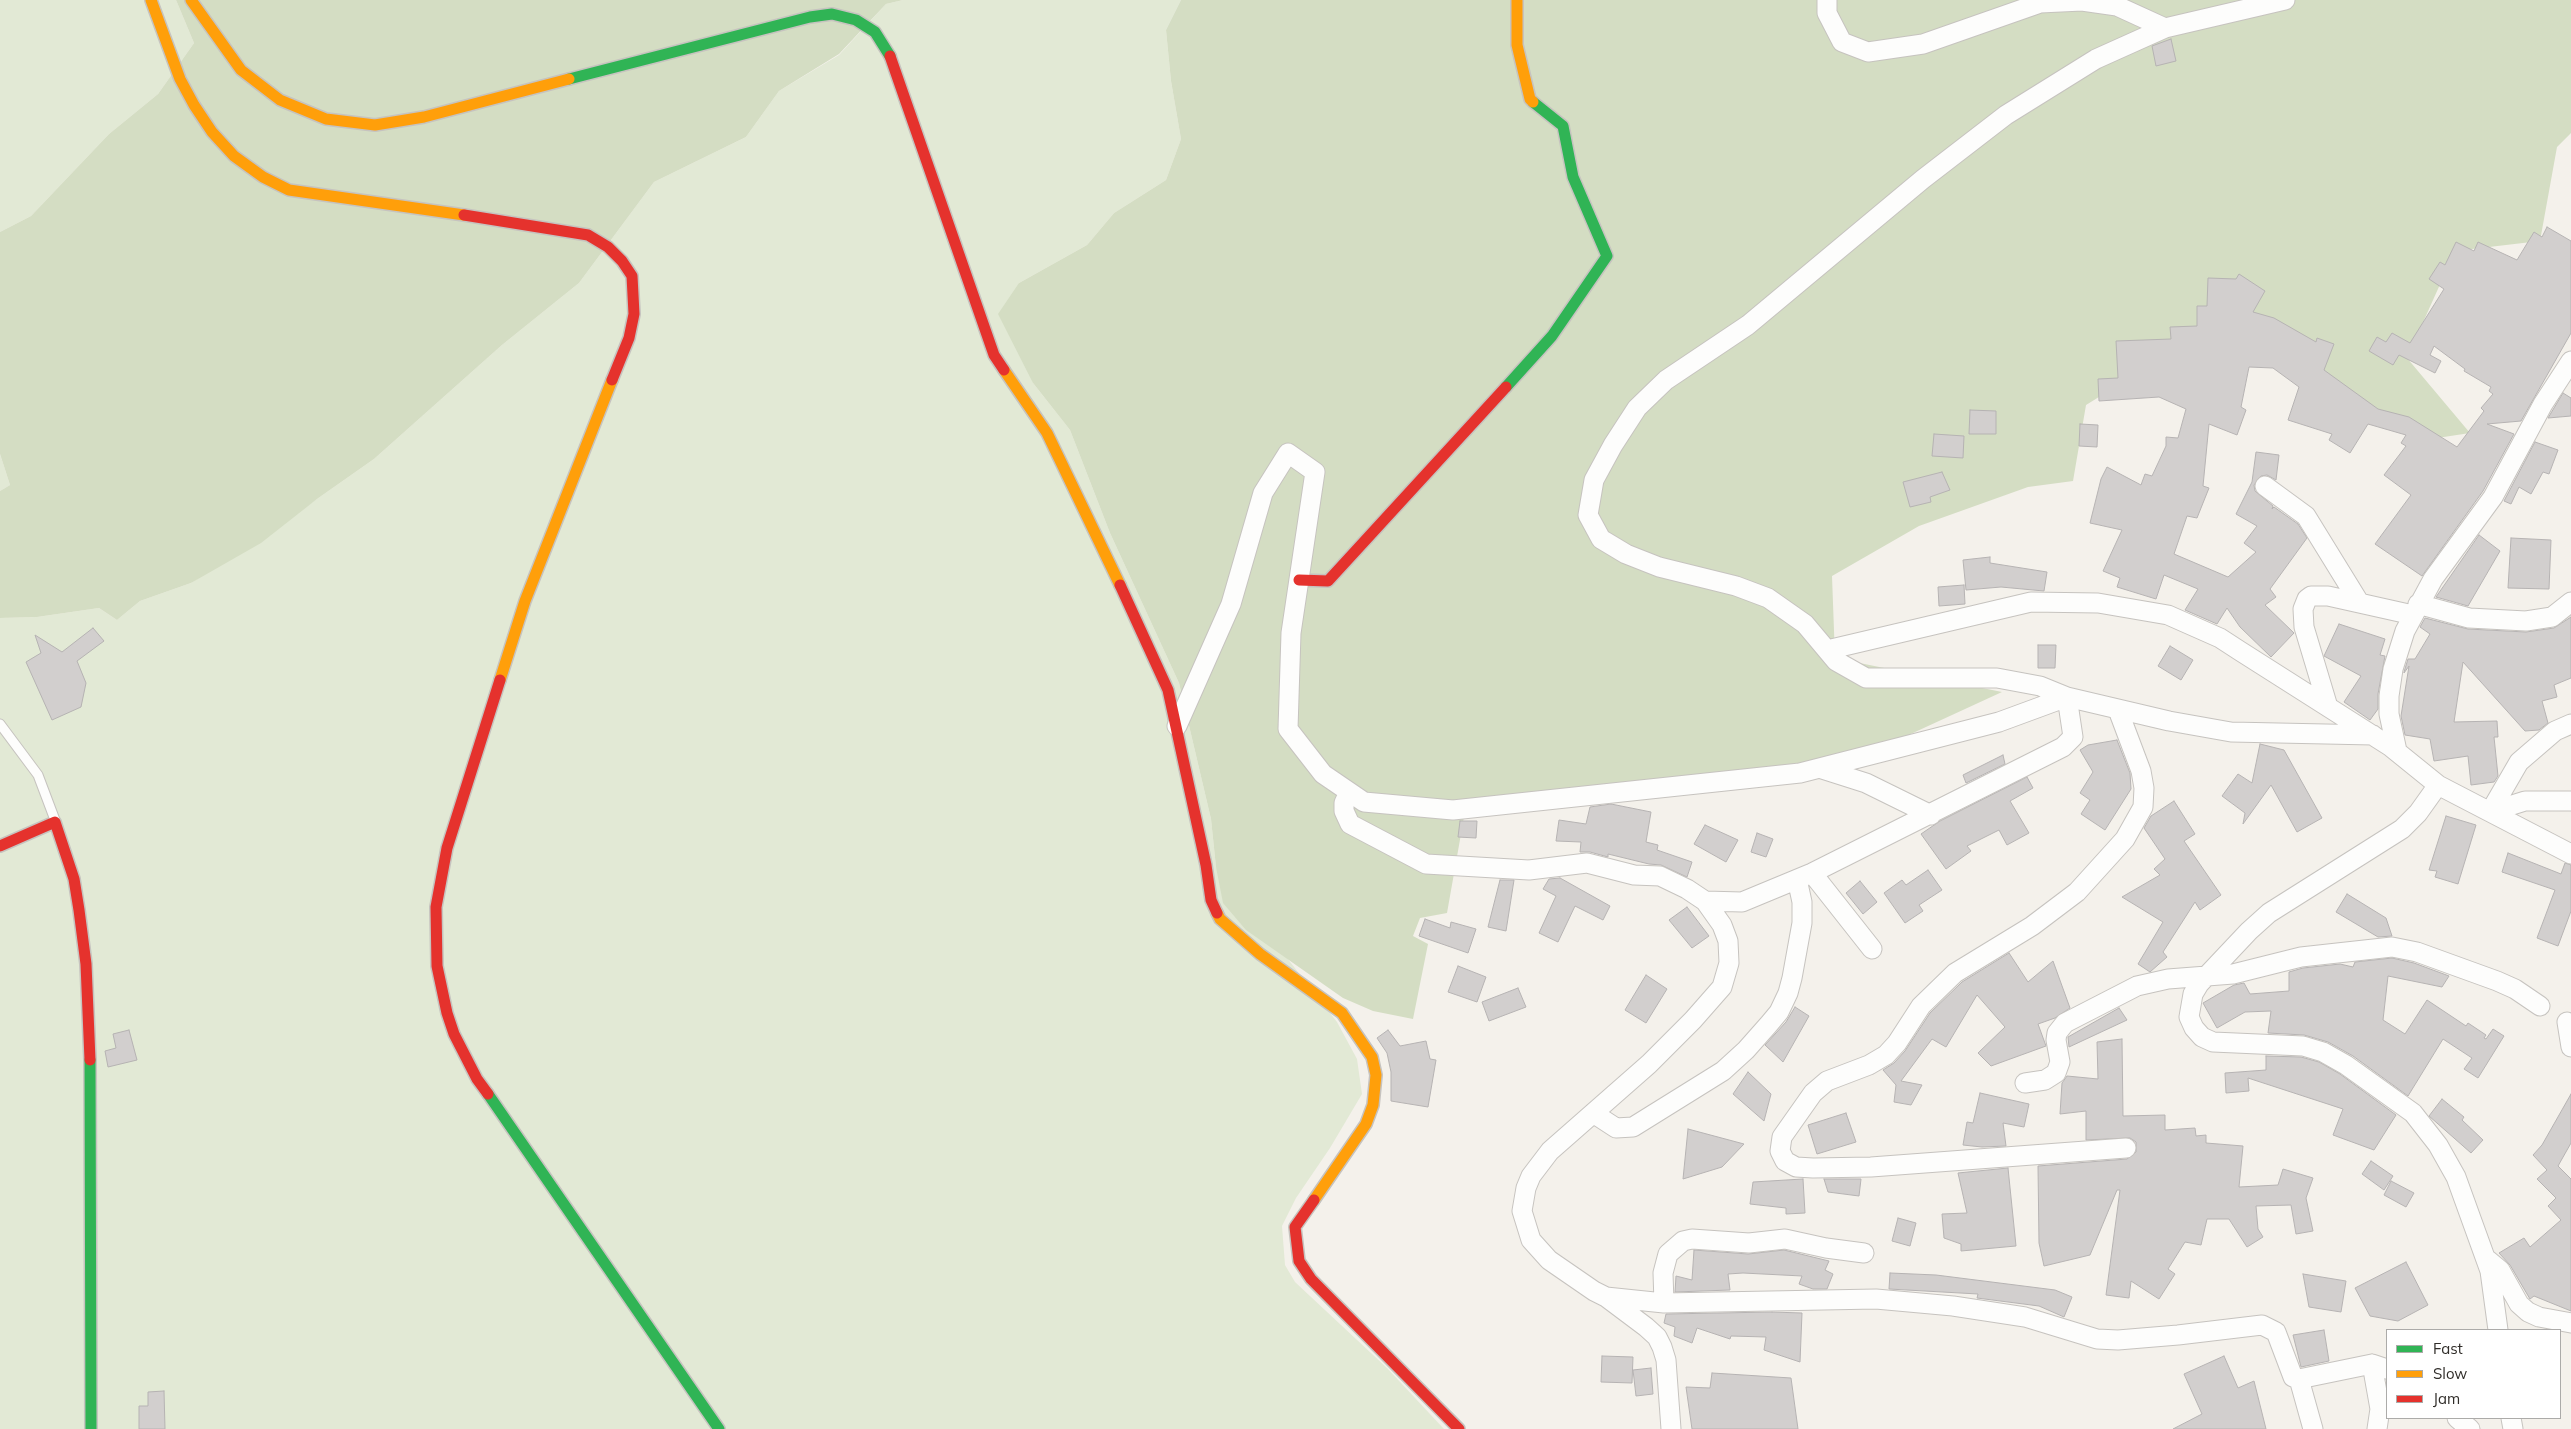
<!DOCTYPE html>
<html>
<head>
<meta charset="utf-8">
<style>
	body { margin:0 }
	#map { position:relative; width:2571px; height:1429px; overflow:hidden; background:#f4f1eb; font-family:Mulish,sans-serif }
	canvas { display:block }
	.legend { position:absolute; left:2386px; top:1329px; width:175px; height:90px; box-sizing:border-box; background:#fff; border:1px solid #acaba9; margin:0; padding:6px 9px; list-style:none; font-size:15px; color:#302d29 }
	.legend li { display:flex; align-items:center; gap:10px; height:25px }
	.legend b { width:25px; border:1px solid #acaba9 }
</style>
</head>
<body>
<div id="map">
<canvas width="2571" height="1429"></canvas>
<ul class="legend">
<li><b style="height:6px;background:#30b455"></b>Fast</li>
<li><b style="height:6px;background:#ff9f0a"></b>Slow</li>
<li><b style="height:6px;background:#e5322d"></b>Jam</li>
</ul>
</div>
<script>
const context = document.querySelector('canvas').getContext('2d');
context.lineJoin = 'round';
function fill(path, color) { context.fillStyle = color; context.fill(path, 'evenodd'); }
const poly = rows => new Path2D(rows.map(r => 'M' + r).join(''));
function trace(path, color, width, dash) { context.strokeStyle = color; context.lineWidth = width; context.lineCap = dash ? 'butt' : 'round'; context.setLineDash(dash || []); context.stroke(path); }
const green = poly([
	[0,0,176,0,194,43,158,94,109,134,31,216,0,232],
	[903,0,1181,0,1166,30,1171,81,1181,139,1166,180,1114,213,1087,245,1019,283,1033,383,1070,430,1110,533,1179,683,1211,819,1216,867,1337,1022,1357,1059,1362,1094,1330,1148,1296,1198,1282,1226,1285,1265,1295,1282,1387,1368,1444,1429,0,1429,0,618,37,617,99,608,117,620,140,601,191,583,317,499,374,459,502,345,579,283,654,182,746,137,779,91,839,55,886,4],
	[0,454,10,485,0,491]
]);
const forest = poly([
	[176,0,903,0,886,4,839,54,779,91,746,137,654,182,579,283,502,345,374,459,317,499,261,543,191,583,140,601,117,620,99,608,37,617,0,618,0,491,10,485,0,454,0,232,31,216,109,134,158,94,194,43],
	[1181,0,2571,0,2571,133,2557,147,2540,241,2455,251,2407,358,2470,433,2424,440,2288,370,2201,334,2086,405,2073,481,2028,487,1919,526,1832,576,1835,658,2002,692,1889,744,1746,779,1464,817,1447,913,1420,918,1413,936,1428,944,1413,1019,1373,1011,1343,998,1246,930,1223,903,1216,867,1211,819,1179,683,1110,533,1070,430,1033,383,998,314,1019,283,1087,245,1114,213,1166,180,1181,139,1171,81,1166,30]
]);
const building = poly([
	[2171,39,2176,61,2156,66,2152,46,2171,39],
	[2547,227,2571,241,2571,333,2521,421,2487,424,2514,434,2483,491,2422,576,2375,544,2411,495,2384,475,2406,446,2401,443,2406,435,2368,424,2350,453,2329,440,2332,434,2288,420,2299,387,2273,368,2249,367,2241,407,2246,410,2237,435,2209,424,2203,486,2209,488,2197,518,2187,516,2174,554,2228,577,2256,552,2244,543,2257,526,2236,514,2252,482,2256,452,2279,455,2276,480,2267,475,2261,476,2254,485,2255,491,2273,506,2272,509,2274,507,2298,524,2307,538,2270,589,2276,597,2265,605,2294,633,2271,657,2240,627,2227,608,2217,624,2185,610,2198,589,2164,575,2156,599,2117,587,2120,578,2103,571,2122,530,2090,523,2101,479,2107,467,2141,485,2145,474,2152,476,2166,446,2166,437,2178,438,2186,409,2159,397,2099,401,2098,379,2118,378,2116,341,2171,339,2170,327,2197,326,2197,306,2207,306,2208,278,2236,279,2239,274,2265,291,2253,312,2274,318,2316,342,2317,338,2334,344,2324,370,2378,409,2409,417,2457,447,2484,411,2481,408,2493,394,2489,391,2491,387,2464,371,2465,369,2434,346,2430,355,2441,361,2435,373,2399,355,2393,365,2369,351,2377,337,2386,342,2392,333,2410,343,2444,289,2429,279,2440,262,2445,265,2456,242,2474,251,2478,242,2517,260,2534,232,2542,237,2547,227],
	[2563,393,2571,398,2571,416,2548,418,2563,393],
	[1970,410,1996,411,1996,434,1969,434,1970,410],
	[2080,424,2098,425,2097,447,2079,446,2080,424],
	[1934,434,1964,436,1963,458,1932,456,1934,434],
	[2535,442,2558,450,2549,474,2543,472,2531,494,2519,487,2511,504,2504,501,2535,442],
	[1942,472,1950,490,1930,497,1931,502,1910,507,1903,482,1942,472],
	[2479,535,2500,551,2468,606,2436,597,2479,535],
	[2511,538,2551,540,2549,589,2508,588,2511,538],
	[1990,557,1990,563,2047,572,2044,591,2001,587,1966,590,1963,560,1990,557],
	[1964,585,1965,604,1939,606,1938,587,1964,585],
	[2571,617,2571,678,2554,685,2557,697,2542,701,2548,723,2539,730,2525,731,2463,662,2454,722,2497,721,2498,737,2494,737,2498,776,2494,782,2471,785,2468,756,2434,761,2430,739,2405,735,2401,716,2409,666,2404,673,2404,672,2408,659,2415,659,2430,634,2420,627,2425,618,2468,629,2526,632,2554,628,2571,617],
	[2339,624,2385,639,2380,655,2385,656,2378,694,2378,709,2370,720,2344,702,2361,676,2324,656,2339,624],
	[93,628,104,641,77,661,86,683,81,707,52,720,26,662,41,653,35,635,62,652,93,628],
	[2038,645,2056,645,2055,668,2038,668,2038,645],
	[2170,646,2193,660,2181,680,2158,666,2170,646],
	[2117,740,2130,773,2131,789,2105,830,2081,814,2090,800,2080,793,2093,772,2080,750,2088,745,2117,740],
	[2260,744,2284,750,2322,818,2297,832,2271,785,2243,824,2245,813,2222,796,2238,774,2252,783,2260,744],
	[2003,755,2005,764,1966,783,1963,775,2003,755],
	[2027,777,2033,788,2010,801,2029,833,2007,845,1999,830,1967,846,1971,851,1946,869,1921,834,1940,821,2027,777],
	[2174,801,2195,834,2184,841,2221,895,2200,910,2195,902,2163,952,2167,957,2150,972,2138,964,2163,922,2122,897,2160,875,2154,869,2165,859,2144,828,2151,816,2174,801],
	[1611,804,1651,812,1646,842,1658,845,1657,850,1692,862,1687,877,1661,865,1649,864,1608,854,1608,857,1590,852,1580,852,1581,842,1556,841,1559,820,1586,824,1590,807,1611,804],
	[2446,816,2476,825,2458,884,2435,877,2437,871,2429,870,2446,816],
	[1460,821,1477,821,1476,838,1458,837,1460,821],
	[1705,825,1738,840,1726,862,1694,844,1705,825],
	[1757,833,1773,839,1766,857,1751,852,1757,833],
	[2508,853,2561,874,2565,863,2571,865,2571,911,2558,946,2537,938,2555,890,2502,872,2508,853],
	[1928,870,1942,890,1919,905,1923,911,1905,923,1884,893,1902,880,1906,885,1928,870],
	[1560,878,1610,906,1603,920,1575,906,1558,942,1539,933,1556,896,1543,889,1549,879,1560,878],
	[1500,880,1514,880,1506,931,1488,927,1500,880],
	[1860,881,1877,902,1863,914,1846,893,1860,881],
	[2347,894,2386,918,2392,936,2378,937,2336,912,2347,894],
	[1687,907,1709,936,1692,948,1669,920,1687,907],
	[1425,919,1450,928,1451,922,1476,929,1468,953,1419,936,1425,919],
	[2009,953,2028,982,2053,961,2070,1008,2055,1018,2038,1024,2046,1046,1991,1066,1978,1053,2005,1027,1977,995,1946,1047,1932,1039,1901,1081,1922,1085,1911,1105,1894,1102,1896,1085,1883,1070,1894,1063,1905,1051,1930,1013,1962,982,2009,953],
	[2392,958,2414,963,2449,976,2442,987,2388,976,2383,1020,2405,1034,2427,1000,2466,1026,2468,1023,2486,1035,2484,1038,2486,1039,2493,1029,2504,1036,2478,1078,2464,1069,2472,1058,2443,1039,2408,1096,2353,1056,2328,1042,2304,1035,2268,1033,2271,1011,2245,1012,2217,1028,2203,1003,2234,985,2244,983,2250,994,2289,991,2289,972,2303,968,2340,964,2353,967,2355,962,2392,958],
	[1458,966,1486,977,1477,1002,1448,992,1458,966],
	[1646,975,1667,989,1646,1023,1625,1010,1646,975],
	[1518,988,1526,1007,1489,1021,1482,1002,1518,988],
	[1795,1007,1809,1016,1783,1062,1765,1045,1786,1022,1795,1007],
	[2119,1008,2127,1020,2069,1047,2068,1037,2119,1008],
	[129,1030,137,1060,108,1067,105,1051,116,1048,113,1034,129,1030],
	[1388,1030,1400,1046,1426,1041,1430,1059,1436,1060,1428,1107,1391,1101,1391,1072,1387,1053,1377,1038,1388,1030],
	[2122,1039,2123,1116,2165,1115,2165,1130,2195,1128,2196,1136,2206,1135,2206,1143,2243,1146,2239,1187,2278,1185,2283,1169,2313,1178,2306,1198,2313,1231,2296,1234,2291,1205,2256,1206,2258,1229,2263,1237,2247,1247,2229,1219,2207,1219,2201,1245,2185,1242,2168,1269,2175,1274,2159,1299,2131,1281,2129,1298,2106,1295,2120,1190,2117,1190,2090,1255,2044,1266,2039,1243,2038,1166,2127,1159,2136,1152,2136,1142,2130,1138,2086,1140,2086,1111,2060,1114,2062,1083,2067,1076,2098,1079,2097,1042,2122,1039],
	[2266,1056,2301,1057,2319,1062,2340,1074,2396,1115,2374,1150,2333,1135,2343,1109,2248,1078,2249,1091,2226,1093,2225,1073,2266,1070,2266,1056],
	[1748,1072,1771,1094,1764,1121,1733,1094,1748,1072],
	[1980,1093,2029,1104,2024,1127,2003,1123,2006,1146,1982,1147,1963,1145,1967,1122,1973,1123,1980,1093],
	[2571,1094,2571,1143,2558,1166,2571,1179,2571,1311,2534,1296,2530,1299,2510,1265,2499,1253,2524,1238,2530,1247,2561,1220,2548,1206,2556,1198,2537,1179,2547,1170,2533,1155,2542,1145,2571,1094],
	[2442,1099,2464,1117,2462,1120,2483,1140,2471,1153,2429,1116,2442,1099],
	[1846,1113,1856,1142,1817,1154,1808,1125,1846,1113],
	[1688,1129,1744,1144,1722,1167,1683,1179,1688,1129],
	[2371,1161,2393,1176,2384,1190,2362,1174,2371,1161],
	[2008,1168,2016,1246,1961,1251,1961,1244,1944,1238,1942,1214,1967,1213,1958,1173,2008,1168],
	[1803,1179,1805,1213,1786,1214,1786,1208,1750,1204,1753,1182,1803,1179],
	[1824,1179,1861,1179,1859,1196,1828,1192,1824,1179],
	[2391,1181,2414,1193,2406,1207,2384,1195,2391,1181],
	[1898,1218,1916,1223,1910,1246,1892,1241,1898,1218],
	[1694,1250,1748,1254,1784,1250,1829,1261,1825,1270,1833,1274,1827,1289,1813,1289,1799,1284,1802,1276,1743,1273,1728,1274,1730,1290,1675,1292,1676,1276,1692,1280,1694,1250],
	[2406,1262,2428,1305,2398,1321,2370,1316,2355,1288,2406,1262],
	[1890,1273,1936,1275,2055,1290,2072,1297,2064,1317,2039,1306,1977,1298,1978,1294,1889,1289,1890,1273],
	[2303,1274,2346,1281,2341,1312,2309,1307,2303,1274],
	[1772,1312,1802,1313,1800,1362,1764,1350,1766,1337,1731,1336,1730,1339,1697,1328,1692,1343,1674,1336,1675,1327,1664,1323,1666,1314,1772,1312],
	[2324,1330,2329,1361,2301,1367,2293,1335,2324,1330],
	[1602,1356,1633,1357,1632,1383,1601,1382,1602,1356],
	[2224,1356,2238,1388,2254,1381,2266,1429,2173,1429,2202,1414,2184,1374,2224,1356],
	[1651,1368,1653,1394,1636,1396,1633,1370,1651,1368],
	[1712,1373,1791,1378,1798,1429,1692,1429,1686,1387,1710,1388,1712,1373],
	[164,1391,165,1429,139,1429,139,1406,148,1406,148,1392,164,1391]
]);
const lane = poly([
	[0,724,38,775,55,820]
]);
const street = poly([
	[1827,0,1827,13,1842,42,1868,52,1923,44,2040,3,2082,1,2117,6,2165,28],
	[2285,0,2165,28,2096,59,2006,115,1923,179,1748,325,1666,380,1637,408,1613,445,1594,480,1588,515,1601,539,1626,554,1659,567,1736,586,1768,598,1805,624,1836,661,1866,678,1997,678,2040,686,2067,697,2169,721,2231,732,2373,735],
	[2265,486,2306,516,2359,602],
	[2418,604,2469,618,2526,621,2552,617,2571,602],
	[1827,650,2031,602,2098,603,2168,615,2220,638,2240,651,2391,747,2438,785,2571,854],
	[2328,707,2304,627,2303,609,2307,599,2311,596,2328,596,2413,615],
	[2118,710,2141,771,2144,788,2143,807,2125,839,2077,892,2032,926,1955,973,1921,1006,1897,1043,1886,1055,1869,1065,1827,1081,1813,1093,1782,1137,1780,1151,1785,1161,1796,1167,1813,1168,1871,1167,2126,1148],
	[1177,726,1231,604,1263,493,1288,453,1315,472,1291,633,1288,729,1323,774,1364,802,1453,810,1800,773,1999,722,2067,697,2073,737,2063,747,1812,873,1742,902,1705,901],
	[2397,751,2389,714,2389,696,2393,669,2405,631,2433,579,2493,497,2543,404,2571,361],
	[1822,769,1866,783,1931,815],
	[2438,785,2418,813,2402,829,2269,913,2249,931,2199,984,2193,994,2189,1017,2194,1028,2202,1037,2213,1042,2303,1046,2323,1052,2346,1065,2413,1113,2438,1145,2456,1177,2490,1271,2498,1330],
	[1349,792,1344,803,1344,811,1350,824,1426,864,1529,870,1587,863,1634,875,1660,876,1687,889,1705,901,1722,925,1728,941,1729,963,1722,987,1693,1020,1649,1064,1550,1151,1531,1176,1526,1188,1522,1211,1531,1240,1549,1260,1594,1291,1606,1297,1664,1303,1876,1299,1953,1306,2025,1317,2097,1339,2118,1340,2178,1335,2262,1325,2276,1332,2293,1377,2299,1379,2372,1364,2387,1369],
	[2490,812,2519,762,2555,731,2571,724],
	[2490,812,2525,801,2571,801],
	[1812,873,1872,949],
	[2571,1024,2567,1022,2571,1047],
	[2025,1083,2045,1080,2056,1073,2060,1062,2056,1040,2057,1033,2065,1023,2137,986,2168,979,2233,974,2301,957,2392,947,2417,952,2497,981,2515,989,2540,1006],
	[1593,1113,1616,1128,1633,1127,1723,1071,1746,1050,1769,1024,1779,1012,1788,993,1792,978,1802,923,1802,902,1797,879],
	[2488,1260,2500,1270,2519,1304,2528,1312,2539,1317,2571,1323],
	[1606,1297,1646,1327,1657,1337,1662,1347,1666,1360,1671,1429],
	[1664,1303,1663,1273,1668,1254,1683,1241,1692,1239,1749,1243,1785,1239,1826,1248,1864,1253],
	[2372,1364,2380,1409,2377,1429],
	[2299,1379,2313,1429],
	[2457,1418,2470,1429],
	[2511,1418,2513,1429]
]);
const fast = poly([
	[569,79,810,17,832,14,856,20,875,32,890,56],
	[1506,387,1552,336,1607,256,1573,177,1563,126,1533,102],
	[90,1060,91,1429],
	[488,1094,719,1429]
]);
const slow = poly([
	[151,0,180,79,194,105,212,132,234,156,263,177,289,190,464,215],
	[191,0,241,70,280,100,326,119,375,125,424,117,569,79],
	[1517,0,1517,45,1530,99,1533,102],
	[1004,370,1047,433,1120,585],
	[500,680,525,601,612,380],
	[1217,913,1220,919,1260,954,1342,1013,1372,1057,1376,1075,1373,1105,1366,1124,1314,1200]
]);
const jam = poly([
	[890,56,994,355,1004,370],
	[464,215,588,235,608,247,622,261,632,276,634,314,629,338,612,380],
	[1299,580,1328,581,1506,387],
	[1120,585,1168,690,1206,865,1211,900,1217,913],
	[0,846,55,822,74,879,79,910,86,964,90,1060],
	[488,1094,477,1079,454,1034,447,1013,437,966,436,907,447,848,500,680],
	[1314,1200,1295,1227,1299,1261,1311,1279,1459,1429]
]);
fill(green, '#e2e9d5');
fill(forest, '#d4ddc3');
fill(building, '#d2cfce');
trace(building, '#b6b3b3', 1);
trace(lane, '#c6c3bf', 11);
trace(street, '#c6c3bf', 21);
trace(fast, '#c6c3bf', 14);
trace(slow, '#c6c3bf', 14);
trace(jam, '#c6c3bf', 14);
trace(lane, '#fdfdfc', 9);
trace(street, '#fdfdfc', 19);
trace(fast, '#30b455', 11);
trace(slow, '#ff9f0a', 11);
trace(jam, '#e5322d', 11);
</script>
</body>
</html>
